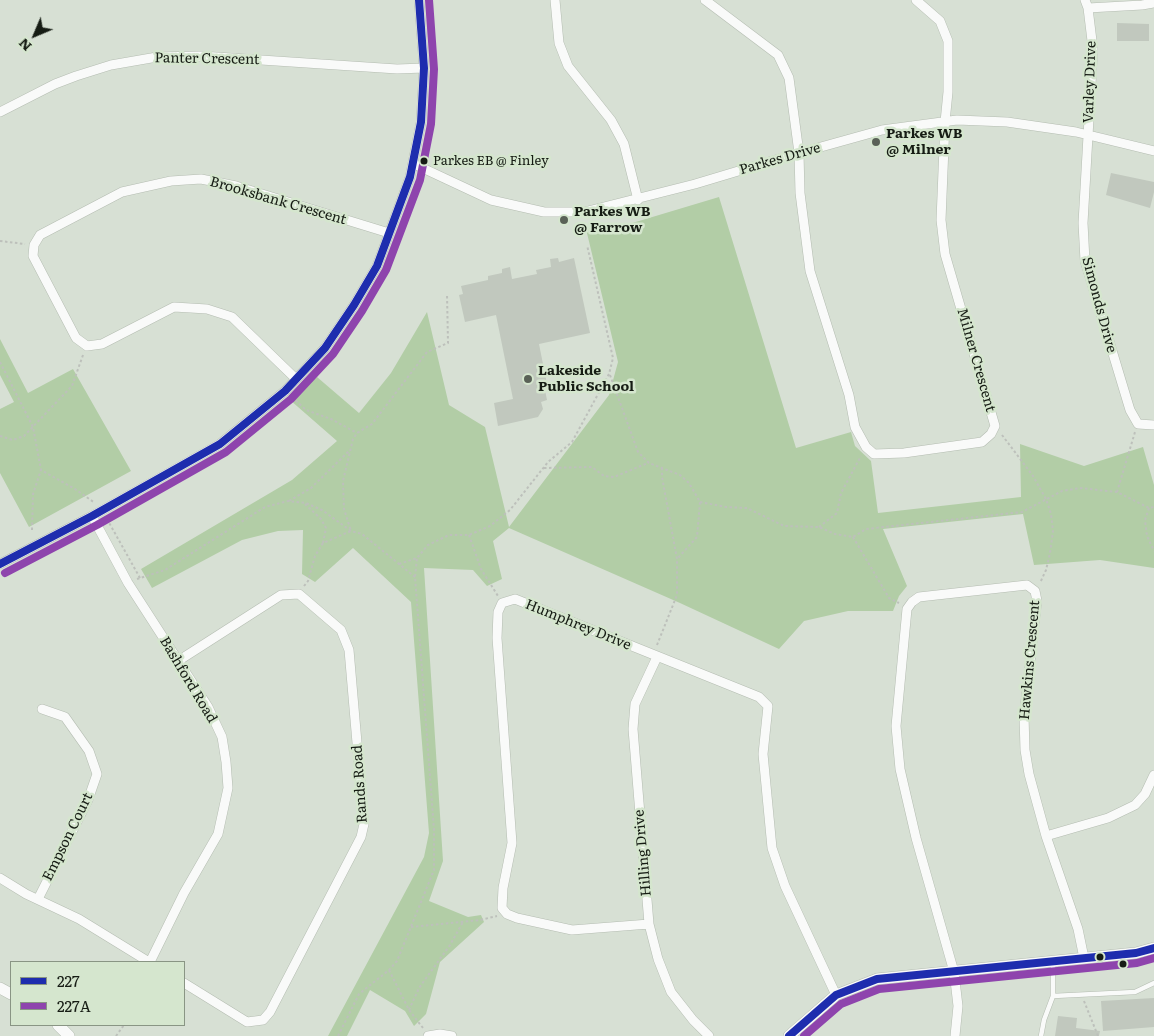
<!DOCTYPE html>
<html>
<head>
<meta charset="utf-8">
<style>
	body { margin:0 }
	#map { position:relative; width:1154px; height:1036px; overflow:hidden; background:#d7e0d4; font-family:Literata,serif }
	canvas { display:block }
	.legend { position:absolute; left:10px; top:961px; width:175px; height:65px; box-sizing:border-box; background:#d5e6ce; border:1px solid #899584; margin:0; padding:6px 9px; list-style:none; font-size:15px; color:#161c14 }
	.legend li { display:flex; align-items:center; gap:10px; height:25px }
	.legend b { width:25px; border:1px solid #899584 }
	.north { position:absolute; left:10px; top:10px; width:50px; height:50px; -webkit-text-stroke:4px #d5e6ce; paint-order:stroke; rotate:225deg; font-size:14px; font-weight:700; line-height:20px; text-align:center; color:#161c14 }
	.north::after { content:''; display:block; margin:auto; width:18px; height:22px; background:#161c14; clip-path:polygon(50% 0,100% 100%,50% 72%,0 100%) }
</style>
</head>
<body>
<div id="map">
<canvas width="1154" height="1036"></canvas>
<ul class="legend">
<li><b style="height:6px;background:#1e2dae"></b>227</li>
<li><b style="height:6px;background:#8e44ad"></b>227A</li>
</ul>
<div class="north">N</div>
</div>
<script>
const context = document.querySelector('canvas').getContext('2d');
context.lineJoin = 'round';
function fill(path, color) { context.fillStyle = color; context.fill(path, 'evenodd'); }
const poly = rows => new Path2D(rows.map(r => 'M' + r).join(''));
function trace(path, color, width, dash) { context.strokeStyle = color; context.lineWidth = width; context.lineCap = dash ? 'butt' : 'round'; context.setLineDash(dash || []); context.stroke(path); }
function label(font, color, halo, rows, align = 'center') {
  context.font = font + ' Literata,serif'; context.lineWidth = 5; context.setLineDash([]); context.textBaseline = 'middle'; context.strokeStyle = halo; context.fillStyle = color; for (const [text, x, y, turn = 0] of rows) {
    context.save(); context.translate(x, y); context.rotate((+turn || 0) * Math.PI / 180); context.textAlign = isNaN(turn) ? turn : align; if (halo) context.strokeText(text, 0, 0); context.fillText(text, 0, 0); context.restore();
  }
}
const green = poly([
	[719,197,796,448,851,432,855,446,871,461,878,513,1021,497,1020,444,1084,466,1143,447,1154,485,1154,568,1100,560,1034,565,1023,514,883,529,907,586,899,596,893,611,848,611,804,621,779,649,680,603,509,528,493,541,502,579,487,586,473,570,424,568,443,861,429,901,468,917,481,915,484,922,440,962,426,1014,414,1026,405,1011,370,990,347,1036,328,1036,424,857,429,833,411,602,353,548,315,582,302,574,303,530,278,531,242,540,152,588,141,569,292,480,337,441,290,400,317,377,359,413,391,373,427,312,449,405,485,427,509,527,609,395,618,362,586,229,629,224],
	[0,339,28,393,73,369,131,471,29,527,0,473,0,409,14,402,0,375]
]);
const building = poly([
	[1117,23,1149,24,1149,41,1117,41],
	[1111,173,1154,182,1154,192,1150,208,1106,195],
	[558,258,559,262,574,258,590,333,539,344,547,384,544,385,547,400,541,402,543,409,538,417,498,426,494,403,513,399,496,315,465,322,459,295,463,294,461,286,488,280,488,276,502,273,502,269,510,267,512,279,537,274,536,270,551,267,550,259],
	[1154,998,1154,1027,1103,1031,1101,1001],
	[1058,1016,1077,1018,1076,1028,1100,1031,1099,1036,1055,1036]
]);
const path = poly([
	[0,241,25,244],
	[0,362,33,427,41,470,75,489,95,503],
	[610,375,638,452,649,463,680,475,689,483,700,502,697,537,677,559],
	[292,397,306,410,331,419,357,433],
	[1002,435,1033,476,1046,499,1051,514,1053,531,1050,553,1046,570,1040,583],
	[0,436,13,440,24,436,72,386,83,355],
	[544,468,592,467,604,476,614,477,648,463],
	[1117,492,1135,432],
	[289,501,311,488,350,450],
	[700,502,726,507,747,508,784,526,819,527,835,534,853,537,866,529,1022,512,1062,491,1080,488,1117,492,1149,508,1154,507],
	[305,504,321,519,326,528,323,543],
	[1149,508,1145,520,1147,536,1154,551],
	[107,519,140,578],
	[819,527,837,513,841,493,861,456],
	[32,530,33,494,41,470],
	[469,535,481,569,498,596],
	[853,537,889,598,899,603],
	[399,564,417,558,428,545,449,535,469,535,490,526,510,510,548,462,572,442,609,374,613,358,587,245],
	[137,579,165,570,265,507,288,501,306,503,322,510,351,531,362,534,415,577],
	[304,586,308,581,315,556,323,543,351,531,344,509,343,481,353,439,357,433,372,424,427,352,448,343,447,294],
	[657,645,677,595,677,559,662,477,662,468],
	[411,927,480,920,497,916],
	[389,970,409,1010,423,1028],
	[1084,1001,1098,1036],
	[409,1010,419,988,450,945,463,922],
	[116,1036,124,1025],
	[338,1036,359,994,389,970,397,961,434,870,434,830,415,577,417,558]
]);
const lane = poly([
	[1053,996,1135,992,1154,983],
	[1041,1036,1044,1020,1053,996,1053,962]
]);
const street = poly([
	[555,0,559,43,568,66,611,120,624,144,638,200],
	[705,0,778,55,789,78,799,153,800,193,810,271,849,395,855,427,866,447,874,454,904,453,982,442,991,434,995,426,945,254,941,220,945,122,948,92,948,41,940,21,916,0],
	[1085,0,1088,8,1093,49,1083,223,1085,261,1130,410,1138,424,1154,425],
	[1088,8,1142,5,1154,3],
	[0,112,55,84,76,76,111,65,157,57,201,56,397,69,424,68],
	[414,164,491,200,544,212,584,212,695,184,785,157,882,130,957,120,1007,122,1076,132,1154,151],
	[296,379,232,317,207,309,174,307,102,344,87,346,76,338,33,256,34,245,40,235,122,192,171,181,201,179,236,186,389,233],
	[92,516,128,583,208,707,222,737,226,762,228,788,218,834,184,893,150,962],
	[0,564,92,516,220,444,285,391,325,348,354,305,377,266,410,177,421,122,424,68,419,0],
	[657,657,635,704,633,729,649,924,658,959,671,992,693,1020,709,1036],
	[178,661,281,595,299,594,341,630,349,650,364,824,361,837,270,1012,263,1020,247,1022,184,983],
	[1046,836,1108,818,1135,805,1145,794,1154,775],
	[0,878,26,894,79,919,149,962],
	[38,899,88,800,97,774,89,751,65,717,42,709],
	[649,924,572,930,517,918,507,914,502,908,503,888,512,843,497,638,498,612,502,603,515,599,759,697,768,706,763,754,772,848,785,886,836,995],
	[428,1036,440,1034,452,1036],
	[955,1036,958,1006,954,972,916,838,900,769,896,726,907,609,912,602,919,597,1027,585,1035,591,1037,601,1024,716,1025,750,1029,774,1046,836,1078,929,1084,958]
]);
const secondary = poly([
	[0,988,11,994],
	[58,1025,69,1036],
	[789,1036,836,995,877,979,1136,953,1154,948]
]);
const bus1 = poly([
	[0,564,92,516,220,444,285,391,325,348,354,305,377,266,410,177,421,122,424,68,419,0],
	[789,1036,836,995,877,979,1136,953,1154,948]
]);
const bus2 = poly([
	[5,573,97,525,226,452,291,399,333,354,362,311,386,270,420,180,431,124,434,69,429,0],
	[804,1036,841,1004,879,989,1137,963,1154,958]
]);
const markers = [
	[876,142,5,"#5a6157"],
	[424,161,4.5,"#161c14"],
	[564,220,5,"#5a6157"],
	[528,379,5,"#5a6157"],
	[1100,957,4.5,"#161c14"],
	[1123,964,4.5,"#161c14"]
];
const busNames = [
	["Parkes EB @ Finley",433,161]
];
const streetNames = [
	["Panter Crescent",207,59,1],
	["Varley Drive",1090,82,-88],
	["Parkes Drive",780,159,-16],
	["Brooksbank Crescent",278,201,16],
	["Simonds Drive",1099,305,75],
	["Milner Crescent",976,360,74],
	["Humphrey Drive",578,625,22],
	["Hawkins Crescent",1030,660,-85],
	["Bashford Road",188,680,59],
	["Rands Road",360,784,-94],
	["Empson Court",68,837,-64],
	["Hilling Drive",643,853,-95]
];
const poiNames = [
	["Parkes WB",886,134],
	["@ Milner",886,150],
	["Parkes WB",574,212],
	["@ Farrow",574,228],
	["Lakeside",538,371],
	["Public School",538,387]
];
fill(green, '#b2cda6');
fill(building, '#c1c8be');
trace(lane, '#b4bcb1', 5.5);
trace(street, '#b4bcb1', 10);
trace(secondary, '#b4bcb1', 12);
trace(path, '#bdc0bb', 2, [2.5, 2.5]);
trace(lane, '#f9faf9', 4.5);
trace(street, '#f9faf9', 9);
trace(secondary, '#f9faf9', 11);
trace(bus1, '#1e2dae', 8);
trace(bus2, '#8e44ad', 8);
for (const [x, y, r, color] of markers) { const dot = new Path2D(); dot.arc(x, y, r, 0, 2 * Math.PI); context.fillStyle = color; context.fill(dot); trace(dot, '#d5e6ce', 2); }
label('13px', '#161c14', '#d5e6ce', busNames, 'left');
label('14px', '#161c14', '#d5e6ce', streetNames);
label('bold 14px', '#161c14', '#d5e6ce', poiNames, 'left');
</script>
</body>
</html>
